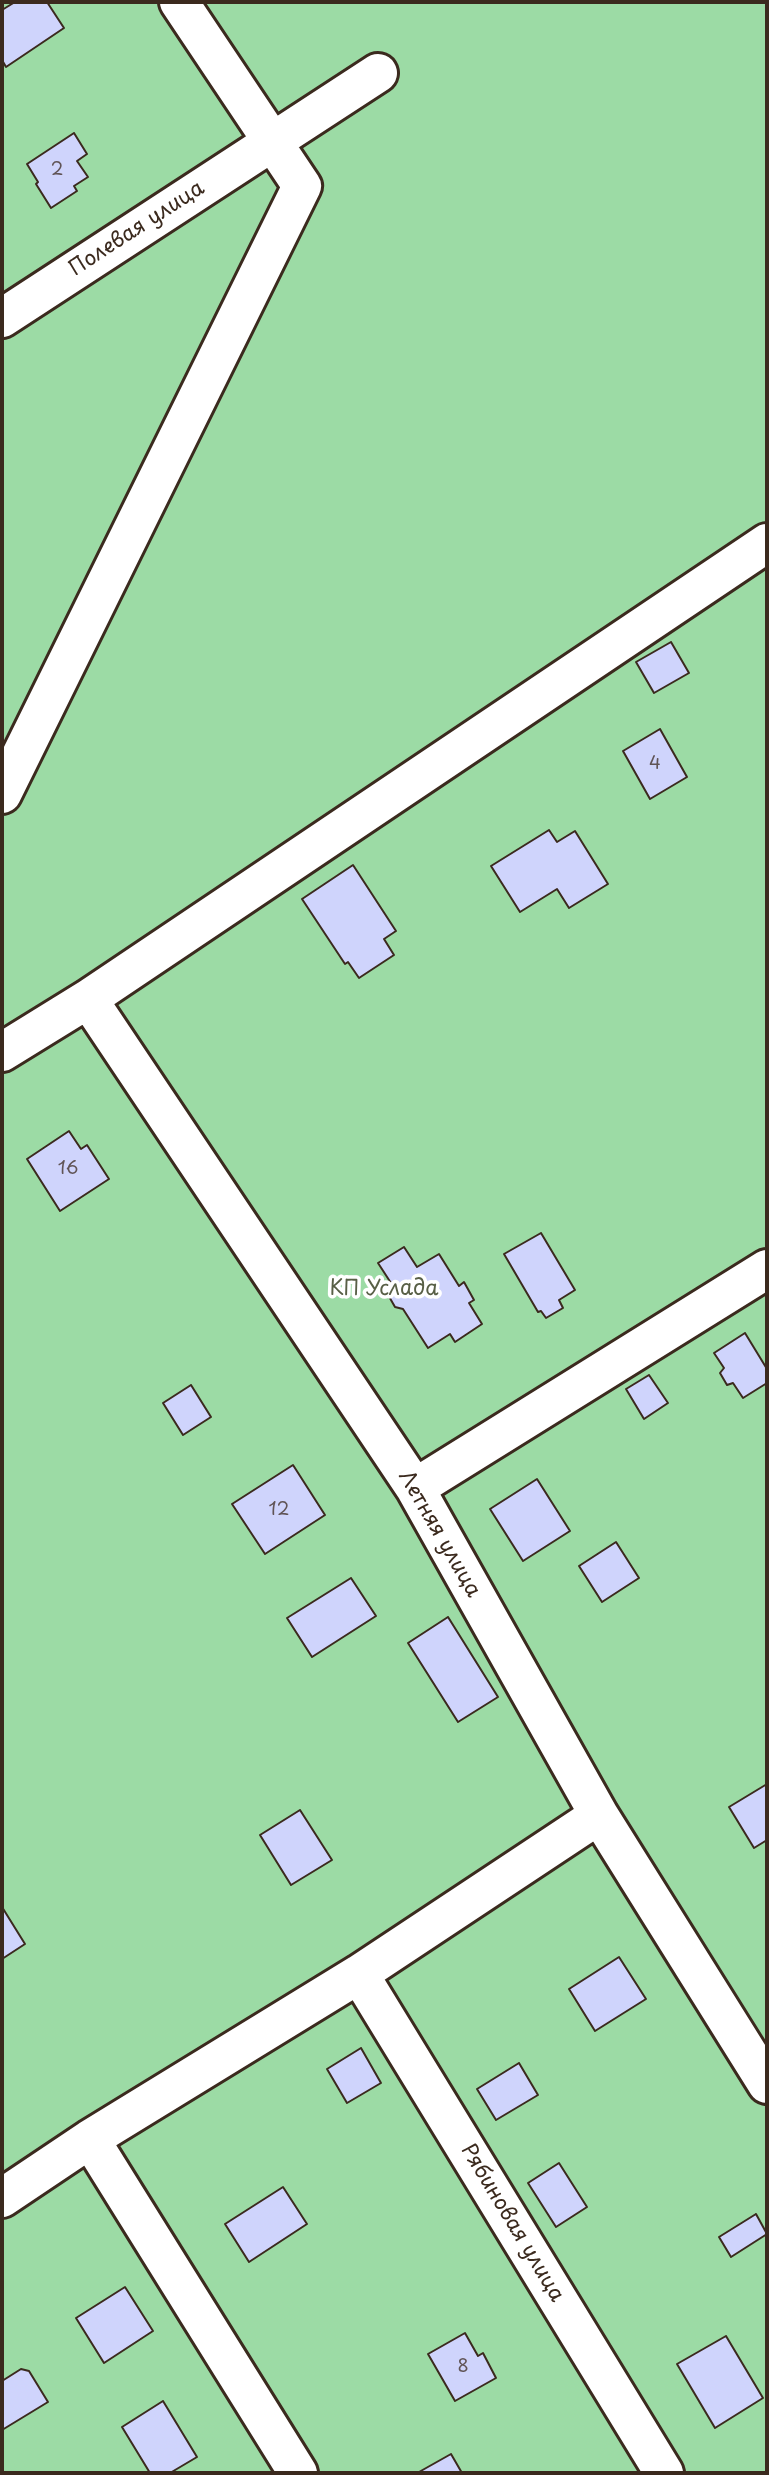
<!DOCTYPE html>
<html>
<head>
<meta charset="utf-8">
<style>
	body { margin:0 }
	#map { position:relative; width:769px; height:2475px; overflow:hidden; background:#fff; font-family:"Playpen Sans",sans-serif }
	canvas { display:block }
	.frame { position:absolute; inset:0; border:4px solid #3b2a1e; pointer-events:none }
</style>
</head>
<body>
<div id="map">
<canvas width="769" height="2475"></canvas>
<div class="frame"></div>
</div>
<script>
const context = document.querySelector('canvas').getContext('2d');
context.lineJoin = 'round';
function fill(path, color) { context.fillStyle = color; context.fill(path, 'evenodd'); }
const poly = rows => new Path2D(rows.map(r => 'M' + r).join(''));
function trace(path, color, width, dash) { context.strokeStyle = color; context.lineWidth = width; context.lineCap = dash ? 'butt' : 'round'; context.setLineDash(dash || []); context.stroke(path); }
function label(font, color, halo, rows, align = 'center') {
  context.font = font + ' "Playpen Sans",sans-serif'; context.lineWidth = 7; context.setLineDash([]); context.textBaseline = 'middle'; context.strokeStyle = halo; context.fillStyle = color; for (const [text, x, y, turn = 0] of rows) {
    context.save(); context.translate(x, y); context.rotate((+turn || 0) * Math.PI / 180); context.textAlign = isNaN(turn) ? turn : align; if (halo) context.strokeText(text, 0, 0); context.fillText(text, 0, 0); context.restore();
  }
}
const green = poly([
	[2,2,767,2,767,2473,2,2473]
]);
const building = poly([
	[15,2,47,2,64,28,6,67,2,60,2,10,15,2],
	[74,133,87,154,77,161,88,177,74,186,77,191,51,208,36,184,38,182,27,164,74,133],
	[671,642,689,673,654,693,636,662,671,642],
	[660,729,687,777,650,799,623,751,660,729],
	[549,830,557,842,575,831,608,884,569,908,557,889,520,912,491,866,549,830],
	[353,865,396,931,384,939,394,955,359,978,348,962,345,964,302,899,353,865],
	[69,1131,81,1149,87,1145,109,1179,60,1211,27,1159,69,1131],
	[541,1233,575,1290,559,1300,563,1308,546,1318,541,1311,538,1312,504,1254,541,1233],
	[404,1247,417,1267,439,1254,459,1286,464,1282,474,1300,469,1303,482,1324,455,1342,450,1334,428,1348,403,1309,395,1307,387,1293,391,1283,378,1263,404,1247],
	[745,1333,767,1369,767,1383,743,1398,733,1383,727,1385,720,1373,724,1368,714,1353,745,1333],
	[649,1375,668,1403,644,1419,626,1389,649,1375],
	[191,1385,211,1417,183,1435,163,1403,191,1385],
	[293,1465,325,1515,265,1554,232,1504,293,1465],
	[537,1479,570,1531,523,1561,490,1509,537,1479],
	[616,1542,639,1578,602,1602,579,1566,616,1542],
	[351,1578,376,1616,312,1657,287,1618,351,1578],
	[448,1617,498,1697,458,1722,408,1643,448,1617],
	[767,1784,767,1840,754,1848,729,1807,767,1784],
	[300,1810,332,1860,291,1885,260,1835,300,1810],
	[2,1907,25,1944,2,1959,2,1907],
	[619,1957,646,1999,595,2031,569,1989,619,1957],
	[361,2048,381,2083,347,2103,327,2069,361,2048],
	[519,2063,538,2095,496,2120,477,2089,519,2063],
	[559,2163,587,2207,556,2227,528,2183,559,2163],
	[283,2187,307,2224,249,2262,225,2224,283,2187],
	[756,2214,767,2234,731,2257,719,2237,756,2214],
	[125,2287,153,2331,104,2363,76,2318,125,2287],
	[465,2333,478,2356,483,2353,496,2378,455,2401,428,2354,465,2333],
	[726,2336,763,2398,715,2428,677,2364,726,2336],
	[21,2369,29,2371,48,2402,2,2430,2,2381,21,2369],
	[163,2401,197,2457,170,2473,150,2473,122,2427,163,2401],
	[451,2454,462,2473,419,2473,419,2472,451,2454]
]);
const minor = poly([
	[2,318,378,73],
	[2,794,302,186,179,2],
	[88,999,415,1488,599,1815,767,2084],
	[2,1052,88,999,767,543],
	[415,1488,767,1269],
	[359,1974,664,2473],
	[90,2139,298,2473],
	[2,2198,90,2139,359,1974,599,1815]
]);
const numberNames = [
	["2",57,170],
	["4",655,764],
	["16",68,1169],
	["12",279,1510],
	["8",463,2367]
];
const streetNames = [
	["Полевая улица",137,229,-33],
	["Летняя улица",439,1534,60],
	["Рябиновая улица",512,2223,59]
];
const parkNames = [
	["КП Услада",384,1289]
];
fill(green, '#9cdba5');
fill(building, '#cfd4fc');
trace(building, '#3b2a1e', 2);
trace(minor, '#3b2a1e', 44);
trace(minor, '#fff', 38);
label('18px', '#605456', null, numberNames);
label('21px', '#3b2a1e', '#fff', streetNames);
label('21px', '#585f46', '#fff', parkNames);
</script>
</body>
</html>
